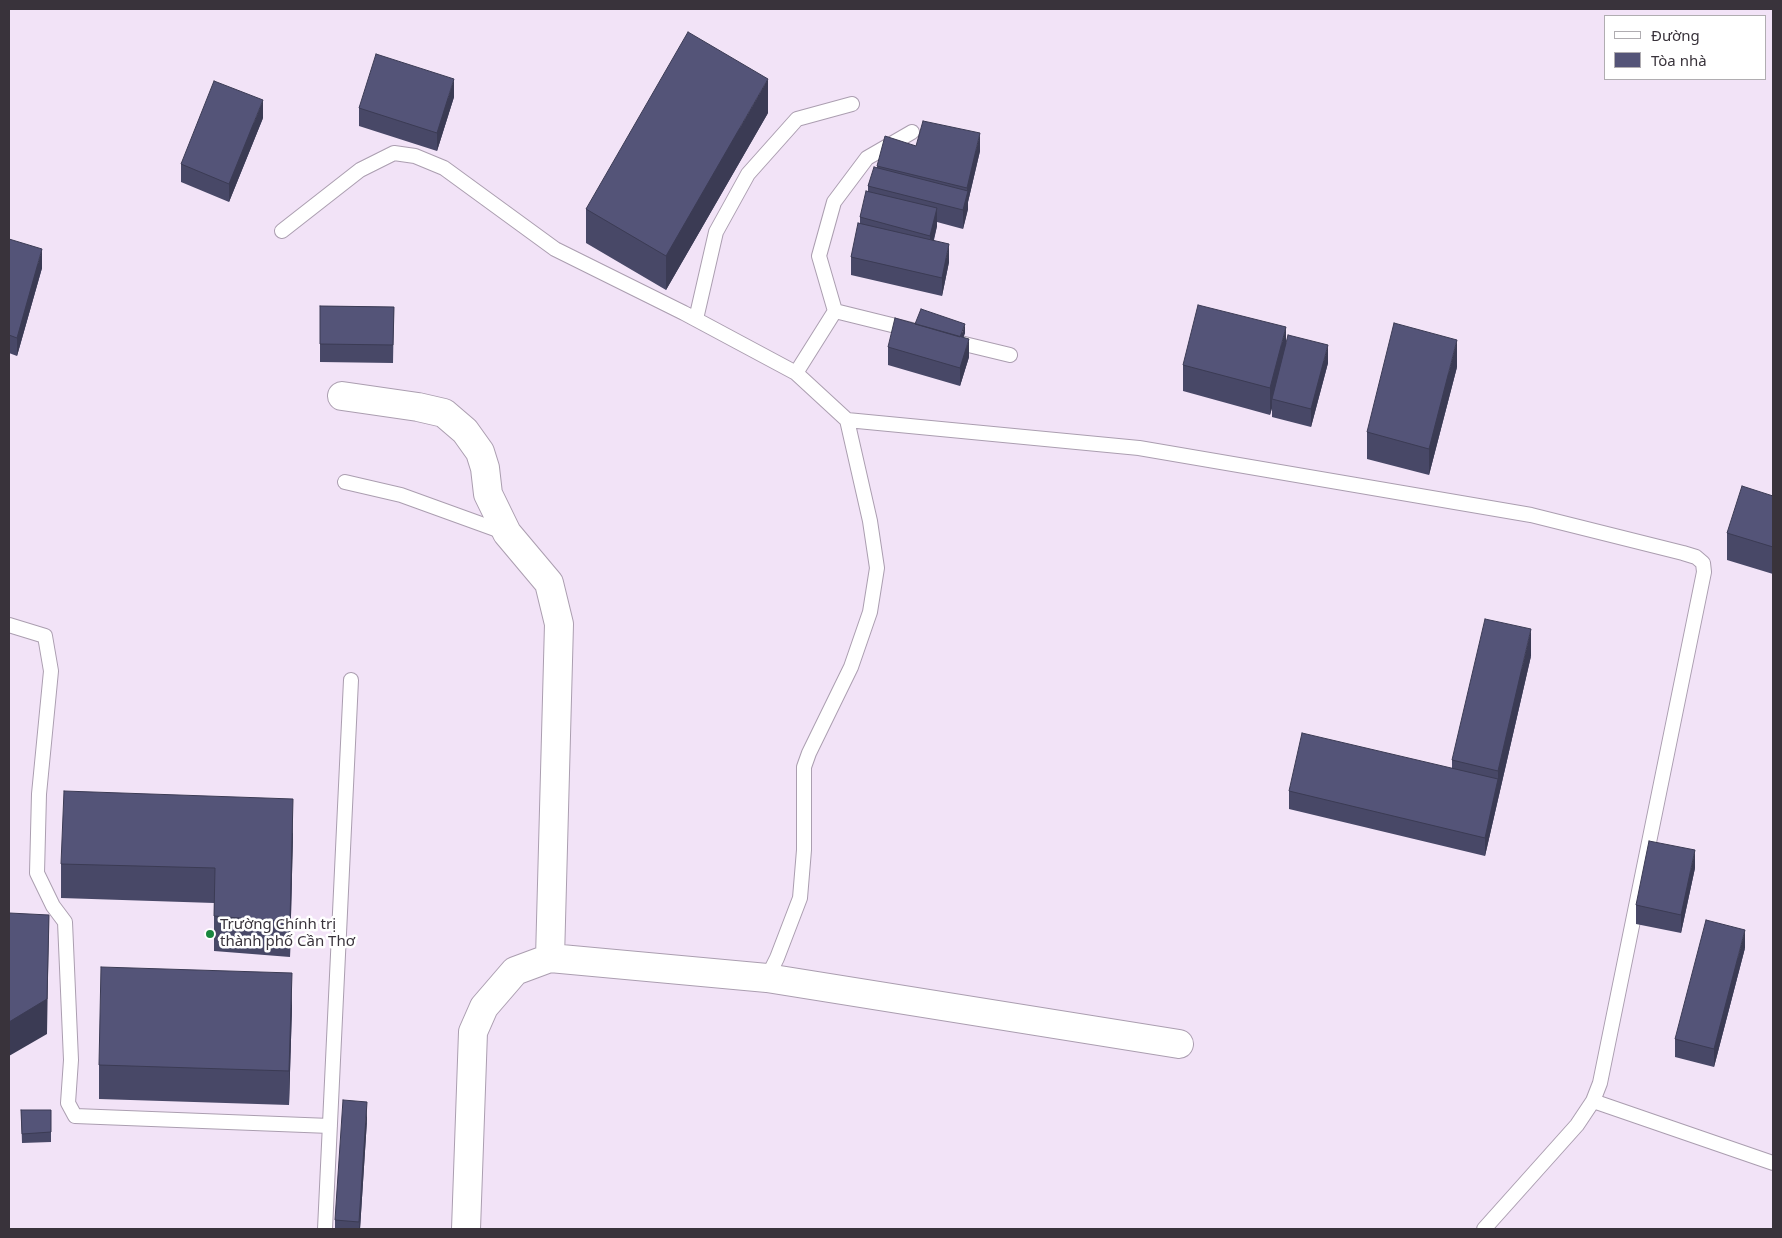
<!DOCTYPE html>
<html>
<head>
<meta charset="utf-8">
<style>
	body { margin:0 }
	#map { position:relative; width:1782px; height:1238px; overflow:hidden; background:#f2e3f7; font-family:"Noto Sans",sans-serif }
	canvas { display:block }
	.frame { position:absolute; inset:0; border:10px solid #39333b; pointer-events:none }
	.legend { position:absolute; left:1604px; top:15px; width:162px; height:65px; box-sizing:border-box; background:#fff; border:1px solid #b0adb1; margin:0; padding:6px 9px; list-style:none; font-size:15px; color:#39333b }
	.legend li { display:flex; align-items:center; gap:10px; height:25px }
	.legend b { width:25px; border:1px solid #b0adb1 }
</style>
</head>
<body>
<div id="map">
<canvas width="1782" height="1238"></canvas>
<div class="frame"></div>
<ul class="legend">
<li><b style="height:6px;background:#fff"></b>Đường</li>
<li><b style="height:14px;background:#545478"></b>Tòa nhà</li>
</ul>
</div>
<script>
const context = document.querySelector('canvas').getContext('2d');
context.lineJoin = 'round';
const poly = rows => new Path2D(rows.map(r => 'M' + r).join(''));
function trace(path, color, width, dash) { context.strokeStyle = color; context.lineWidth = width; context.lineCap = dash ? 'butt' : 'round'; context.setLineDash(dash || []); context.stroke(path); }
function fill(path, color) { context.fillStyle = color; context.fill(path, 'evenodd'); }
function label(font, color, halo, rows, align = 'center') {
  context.font = font + ' "Noto Sans",sans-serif'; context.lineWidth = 5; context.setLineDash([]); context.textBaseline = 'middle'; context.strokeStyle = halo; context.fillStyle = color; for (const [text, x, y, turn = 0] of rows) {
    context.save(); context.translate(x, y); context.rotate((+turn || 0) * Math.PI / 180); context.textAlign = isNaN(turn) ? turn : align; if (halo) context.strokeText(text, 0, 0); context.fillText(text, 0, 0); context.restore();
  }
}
const lane = poly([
	[282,231,360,170,394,153,415,156,444,168,555,249,684,313,796,373,847,420,870,521,877,568,870,612,851,667,809,753,804,767,804,850,800,898,777,958,767,978],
	[835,311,912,330],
	[696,319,716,232,748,174,797,119,852,104],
	[952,341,1010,355],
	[796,373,835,311,819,256,834,202,867,158,912,132],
	[847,420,1139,448,1531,515,1683,553,1696,557,1703,563,1704,572,1600,1083,1593,1101,1577,1125,1484,1229],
	[345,482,401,495,506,533],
	[9,625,45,636,51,671,39,794,37,873,53,906,65,922,71,1060,68,1103,75,1116,330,1126],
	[1593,1101,1773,1163],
	[325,1229,351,680]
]);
const street = poly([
	[342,396,418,407,444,413,465,431,480,452,485,468,488,494,507,533,549,583,559,624,550,958],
	[466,1229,473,1032,484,1007,515,971,550,958,767,978,1179,1044]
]);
const wall = poly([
	[454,97,437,151,359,126,359,108],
	[768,113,666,290,586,243,586,209],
	[263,118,229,202,181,182,181,164],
	[916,146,980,151,968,202,968,209,963,229,937,222,937,226,934,240,949,262,942,296,851,275,851,257,860,224,860,217,868,191,868,186,877,168,877,166],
	[9,239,42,268,17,356,9,353],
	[320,306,394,307,393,363,320,362],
	[915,324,965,333,963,337,969,357,960,386,888,365,888,347],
	[1286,344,1328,363,1311,427,1272,417,1272,408,1270,415,1183,391,1183,365],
	[1457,367,1429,475,1367,459,1367,432],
	[1773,496,1773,574,1727,560,1727,533],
	[1531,656,1485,856,1289,809,1289,791,1452,768,1452,760],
	[293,833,290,957,214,951,214,903,61,898,61,864],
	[1695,868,1681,933,1636,924,1636,905],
	[1745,948,1714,1067,1675,1057,1675,1039],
	[292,1007,289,1105,99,1099,99,1065],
	[21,1110,51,1110,51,1142,22,1143],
	[367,1120,360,1229,335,1229,335,1220]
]);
const shadedWall = poly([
	[454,79,454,97,437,151,437,133],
	[768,79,768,113,666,290,666,256],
	[263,100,263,118,229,202,229,184],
	[980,133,980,151,968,202,968,209,963,229,963,210,967,194,967,188],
	[937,208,937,226,930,254,930,236],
	[949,244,949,262,942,296,942,278],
	[42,249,42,268,17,356,17,338],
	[965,324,965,333,959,351,959,342],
	[1286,327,1286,354,1272,399,1272,408,1270,415,1270,388],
	[969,339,969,357,960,386,960,368],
	[1457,340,1457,367,1429,475,1429,449],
	[1328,345,1328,363,1311,427,1311,409],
	[1531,629,1531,656,1485,856,1485,838,1498,779,1498,771],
	[293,799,293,833,290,957,290,922],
	[1695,850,1695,868,1681,933,1681,915],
	[49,915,47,1034,9,1056,9,1022],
	[1745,930,1745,948,1714,1067,1714,1049],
	[292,973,292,1007,289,1105,289,1071],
	[367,1102,367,1120,360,1229,359,1229]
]);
const building = poly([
	[688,32,768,79,666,256,586,209,688,32],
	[376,54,454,79,437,133,359,108,376,54],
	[214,81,263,100,229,184,181,164,214,81],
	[923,121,980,133,967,188,877,166,885,136,916,146,923,121],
	[874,167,968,191,963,210,868,186,874,167],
	[866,191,937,208,930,236,860,217,866,191],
	[858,223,949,244,942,278,851,257,858,223],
	[9,239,42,249,17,338,9,335,9,239],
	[1198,305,1286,327,1270,388,1183,365,1198,305],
	[320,306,394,307,393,345,320,344,320,306],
	[921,309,965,324,960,337,915,324,921,309],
	[895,318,969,339,960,368,888,347,895,318],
	[1394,323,1457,340,1429,449,1367,432,1394,323],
	[1288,335,1328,345,1311,409,1272,399,1288,335],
	[1742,486,1773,496,1773,547,1727,533,1742,486],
	[1485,619,1531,629,1498,771,1452,760,1485,619],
	[1302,733,1498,779,1485,838,1289,791,1302,733],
	[64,791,293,799,290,922,214,916,215,868,61,864,64,791],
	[1649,841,1695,850,1681,915,1636,905,1649,841],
	[9,913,49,915,47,999,9,1022,9,913],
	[1706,920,1745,930,1714,1049,1675,1039,1706,920],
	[101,967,292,973,289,1071,99,1065,101,967],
	[343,1100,367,1102,359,1222,335,1220,343,1100],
	[21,1110,51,1110,51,1132,22,1134,21,1110]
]);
const markers = [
	[210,934,5,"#19863e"]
];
const poiNames = [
	["Trường Chính trị",220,925],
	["thành phố Cần Thơ",220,942]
];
trace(lane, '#ab9eb0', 16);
trace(street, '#ab9eb0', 30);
trace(lane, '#fff', 14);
trace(street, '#fff', 28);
fill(wall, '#484867');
fill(shadedWall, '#3b3b54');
fill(building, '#545478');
trace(building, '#3b3b54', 1);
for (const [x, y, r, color] of markers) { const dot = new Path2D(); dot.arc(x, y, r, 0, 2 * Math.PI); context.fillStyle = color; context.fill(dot); trace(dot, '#fff', 2); }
label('15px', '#39333b', '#fff', poiNames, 'left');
</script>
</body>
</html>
